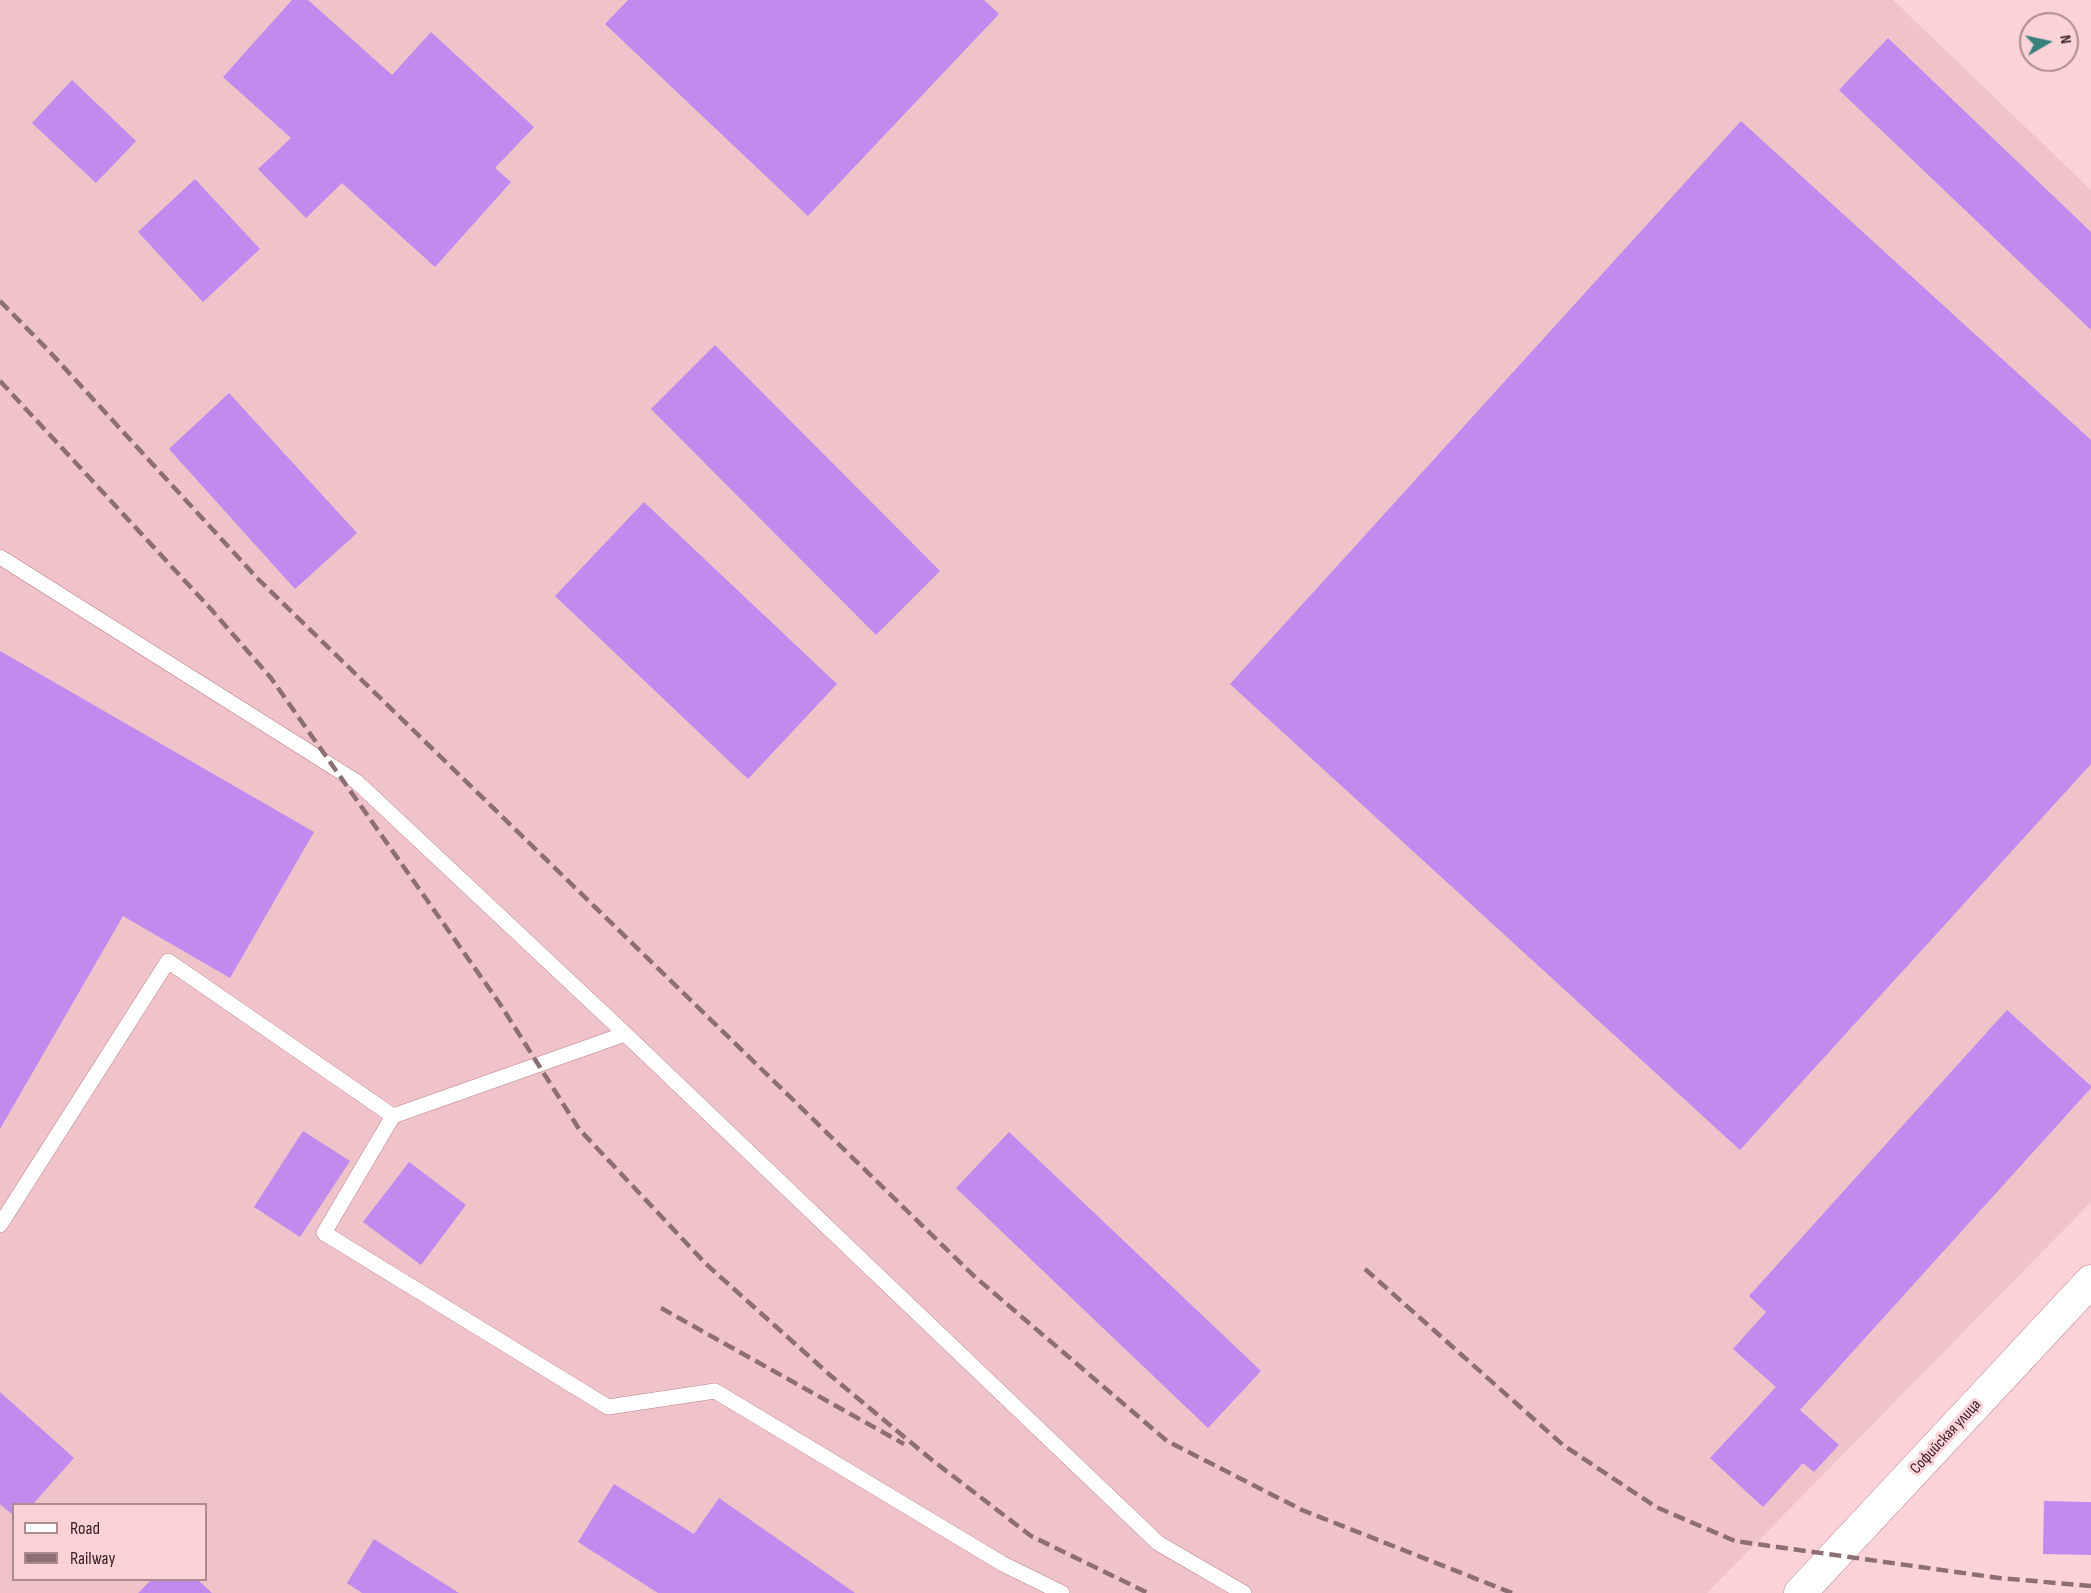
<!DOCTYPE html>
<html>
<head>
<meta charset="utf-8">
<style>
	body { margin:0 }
	#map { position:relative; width:2091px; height:1593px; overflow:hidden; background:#fad2d8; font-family:"Sofia Sans Condensed",sans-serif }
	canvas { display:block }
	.legend { position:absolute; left:12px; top:1503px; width:195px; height:78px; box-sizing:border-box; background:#fad2d8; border:2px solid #ad8c91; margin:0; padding:8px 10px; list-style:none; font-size:18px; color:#3a2226 }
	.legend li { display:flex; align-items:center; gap:12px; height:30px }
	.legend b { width:30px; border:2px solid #ad8c91 }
	.north { position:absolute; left:2019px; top:12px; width:60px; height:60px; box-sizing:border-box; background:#fad2d8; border:2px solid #ad8c91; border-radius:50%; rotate:81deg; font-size:16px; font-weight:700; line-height:24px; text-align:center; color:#3a2226 }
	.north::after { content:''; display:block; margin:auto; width:21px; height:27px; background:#3a817b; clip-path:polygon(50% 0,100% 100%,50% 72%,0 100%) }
</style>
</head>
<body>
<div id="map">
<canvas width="2091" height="1593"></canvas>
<ul class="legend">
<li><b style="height:8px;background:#fff"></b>Road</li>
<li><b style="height:8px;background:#8d6e73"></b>Railway</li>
</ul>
<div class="north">N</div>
</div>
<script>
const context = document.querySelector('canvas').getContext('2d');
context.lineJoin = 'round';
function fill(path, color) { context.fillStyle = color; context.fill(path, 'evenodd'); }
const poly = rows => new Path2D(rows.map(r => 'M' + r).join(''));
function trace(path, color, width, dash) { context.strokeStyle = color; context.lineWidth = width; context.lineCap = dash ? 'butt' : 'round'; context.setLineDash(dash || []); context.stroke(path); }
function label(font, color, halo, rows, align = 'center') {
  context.font = font + ' "Sofia Sans Condensed",sans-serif'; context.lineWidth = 6; context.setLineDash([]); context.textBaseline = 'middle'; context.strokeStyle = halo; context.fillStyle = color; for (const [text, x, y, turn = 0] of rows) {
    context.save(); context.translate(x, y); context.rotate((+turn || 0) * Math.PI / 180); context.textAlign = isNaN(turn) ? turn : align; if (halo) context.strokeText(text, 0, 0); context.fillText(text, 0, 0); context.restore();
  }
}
const built = poly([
	[0,0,1893,0,2091,190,2091,1202,1707,1593,0,1593],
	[14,1504,206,1504,206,1580,14,1580]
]);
const building = poly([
	[292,0,308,0,392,75,431,32,534,127,495,168,511,182,435,267,342,183,306,218,258,169,291,138,223,77],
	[628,0,984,0,999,14,808,216,605,24],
	[1888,38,2091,232,2091,330,1839,90],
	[72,80,136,141,96,183,32,123],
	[1741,121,2091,440,2091,764,1740,1150,1230,684],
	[195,179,260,249,203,302,138,232],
	[715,345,940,571,876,635,651,409],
	[229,393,357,533,295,589,169,449],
	[644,502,837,684,748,779,555,596],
	[0,651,314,832,230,978,123,916,0,1129],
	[2007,1010,2091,1086,2091,1088,1800,1410,1839,1445,1814,1472,1803,1463,1763,1507,1710,1458,1776,1387,1733,1349,1766,1312,1749,1296],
	[303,1131,350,1161,300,1237,254,1207],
	[1009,1132,1261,1371,1208,1428,956,1188],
	[409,1162,466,1205,421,1265,363,1222],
	[0,1392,74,1458,33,1504,14,1504,14,1516,0,1504],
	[614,1484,694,1534,719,1498,855,1593,658,1593,578,1542],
	[2044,1501,2091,1502,2091,1555,2043,1554],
	[374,1539,459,1593,362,1593,347,1583],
	[151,1580,198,1580,212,1593,138,1593]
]);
const service = poly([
	[0,557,357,782,618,1027,1158,1543,1244,1593],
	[393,1116,324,1233,608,1407,715,1391,1003,1564,1062,1593],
	[0,1225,168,961,393,1116,625,1034]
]);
const minor = poly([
	[1800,1593,2091,1281]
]);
const rail = poly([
	[0,301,48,350,258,579,974,1276,1167,1441,1302,1510,1512,1593],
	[0,381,210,608,271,678,500,1004,579,1129,706,1264,831,1376,932,1460,1031,1536,1148,1593],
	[1365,1269,1563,1445,1656,1507,1735,1541,1999,1578,2091,1586],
	[661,1308,904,1444]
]);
const streetNames = [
	["Софийская улица",1946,1437,-47]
];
fill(built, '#efc3c9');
fill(building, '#c08aee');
trace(service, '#bc7f8a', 16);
trace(minor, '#bc7f8a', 33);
trace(service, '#fff', 15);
trace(minor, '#fff', 32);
trace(rail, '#8d6e73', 4.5, [12, 6]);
label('16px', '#3a2226', '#fad2d8', streetNames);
</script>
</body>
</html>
